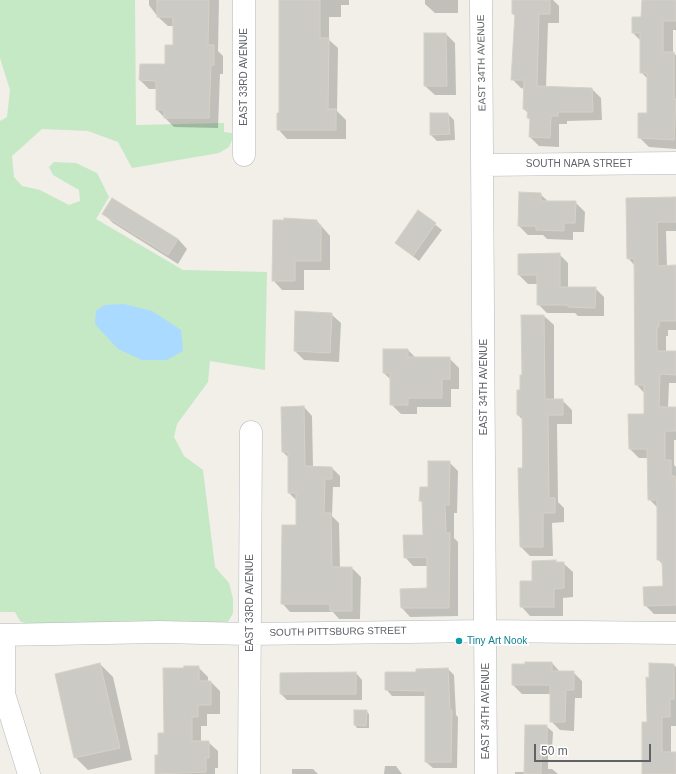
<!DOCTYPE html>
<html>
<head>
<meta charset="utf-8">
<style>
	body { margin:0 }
	#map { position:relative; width:676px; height:774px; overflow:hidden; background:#f1efe8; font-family:Arial,sans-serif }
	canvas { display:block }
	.scale { position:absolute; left:534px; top:744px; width:117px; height:18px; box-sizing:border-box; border:2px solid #5f6368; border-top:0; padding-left:5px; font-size:12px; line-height:14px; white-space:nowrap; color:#5f6368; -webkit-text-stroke:3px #fff; paint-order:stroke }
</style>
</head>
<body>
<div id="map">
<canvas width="676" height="774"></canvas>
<div class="scale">50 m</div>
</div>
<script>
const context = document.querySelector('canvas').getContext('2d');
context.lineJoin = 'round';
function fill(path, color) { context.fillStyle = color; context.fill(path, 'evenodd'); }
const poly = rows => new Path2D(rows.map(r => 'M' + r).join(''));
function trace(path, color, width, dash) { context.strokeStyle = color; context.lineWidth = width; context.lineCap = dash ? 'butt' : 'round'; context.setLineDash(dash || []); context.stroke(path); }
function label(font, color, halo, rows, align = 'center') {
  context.font = font + ' Arial,sans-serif'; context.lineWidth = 3.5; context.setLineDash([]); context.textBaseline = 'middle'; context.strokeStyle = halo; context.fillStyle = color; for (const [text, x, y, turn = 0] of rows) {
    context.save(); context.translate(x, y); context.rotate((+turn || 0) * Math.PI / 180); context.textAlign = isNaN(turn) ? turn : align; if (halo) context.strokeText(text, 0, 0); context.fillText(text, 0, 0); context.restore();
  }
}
const green = poly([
	[0,0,135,0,136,125,224,123,224,132,232,133,232,140,229,147,219,153,132,168,118,142,88,131,42,129,12,156,14,177,22,186,40,190,69,205,80,201,79,190,53,175,49,167,54,162,76,163,97,173,109,197,96,219,183,270,267,272,265,370,210,361,208,382,177,424,174,437,184,456,203,470,215,567,229,583,233,599,233,613,228,622,218,624,28,625,20,621,15,612,0,612,0,121,7,117,10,90,0,58]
]);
const water = poly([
	[124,304,152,311,181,330,183,351,167,360,142,360,118,349,95,324,96,311,105,305]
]);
const shadow = poly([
	[149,0,219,0,218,51,223,56,223,74,220,74,218,128,174,127,157,110,157,89,149,89,140,80,166,65,174,46,174,26,168,26,158,17,149,5],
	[279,0,349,0,349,5,341,5,341,17,329,17,329,40,338,48,337,111,346,120,346,139,287,139,278,129,280,114],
	[425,0,458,0,458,13,435,13,425,4],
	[513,0,553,0,559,6,559,23,548,23,546,87,592,89,601,98,602,120,567,121,567,124,559,124,559,147,539,146,530,137,531,120,528,118,528,113,524,109,525,89,521,88,512,79,516,17,513,14],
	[643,0,676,0,676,30,673,30,673,53,676,55,676,149,649,147,639,137,648,114,648,79,641,72,641,41,633,33,642,18],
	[446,34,455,43,456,95,435,95,425,86],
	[448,114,454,120,455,140,437,141,431,135],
	[540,194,549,202,575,202,585,212,584,232,573,232,573,240,547,239,543,235,528,235,519,226],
	[676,198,676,231,666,231,667,267,676,266,676,330,668,330,668,336,666,336,666,352,676,352,676,383,669,383,668,408,676,408,676,440,674,440,674,465,676,467,676,614,654,614,645,605,664,587,663,565,658,559,658,508,649,499,648,458,639,458,630,449,645,415,645,394,636,384,635,266,628,258],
	[113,199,178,239,187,249,178,264,113,223,104,214],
	[418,211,442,230,419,261,396,243],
	[317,221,330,236,330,270,304,270,304,290,282,290,273,280],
	[559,254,568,263,568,288,595,288,604,297,604,316,578,316,575,313,547,313,538,304,538,284,528,284,519,275,519,255],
	[331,314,341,323,339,362,304,360,295,351],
	[522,316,544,316,554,325,554,400,562,400,572,410,572,424,557,424,558,502,564,508,564,522,552,523,553,556,530,556,521,547,523,420,518,415,523,376],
	[408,350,416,358,449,358,459,368,459,389,451,389,451,407,417,407,417,414,401,414,391,404,391,380,384,373],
	[304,407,312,416,313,467,332,468,340,476,340,487,333,487,332,516,339,523,340,568,352,568,361,577,360,619,339,619,333,612,290,612,282,603,297,526,297,501,289,493,289,458,283,452],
	[449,462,458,471,457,513,454,513,454,538,458,542,458,616,410,617,402,608,428,589,428,566,413,566,405,557,424,536,423,503,420,501],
	[563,563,573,572,573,597,563,598,563,616,530,616,521,606,533,582],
	[552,663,560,672,573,672,582,681,582,698,575,698,574,731,560,730,551,721,551,694,522,694,513,685],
	[100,664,113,677,132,760,88,770,75,757],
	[674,665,676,667,676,726,671,726,671,753,676,753,676,774,643,774,649,723,650,679],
	[198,667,208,677,208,682,211,682,220,691,220,714,207,714,207,726,201,726,201,742,208,742,218,751,218,768,215,768,215,774,156,774,156,756,159,756,165,734,164,669],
	[448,669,454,675,456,715,458,717,457,768,433,768,426,762,426,696,392,696,386,689,418,673],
	[356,673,362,680,362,700,287,700,281,694],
	[366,711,369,714,369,728,357,728,355,725],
	[546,726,553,732,552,750,548,750,548,769,552,769,558,774,515,774,515,772,525,772],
	[385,766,396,766,402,774,384,774],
	[292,769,313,769,318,774,292,774]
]);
const building = poly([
	[157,0,209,0,208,45,214,45,214,65,211,65,209,118,164,118,164,110,156,110,156,81,139,80,140,64,165,64,165,45,173,45,173,17,157,17,157,0],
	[279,0,320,0,320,38,329,38,328,109,336,109,336,130,277,130,277,113,279,113,279,0],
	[512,0,550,0,550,14,539,14,537,86,592,88,593,112,558,112,558,116,551,116,550,138,529,137,530,118,527,118,528,109,523,109,524,80,511,80,515,14,512,14,512,0],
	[642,0,676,0,676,21,663,21,663,52,674,52,674,99,676,99,674,140,638,138,638,113,647,113,647,73,640,73,640,33,632,33,632,17,641,17,642,0],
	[424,33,446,33,447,86,424,86,424,33],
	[430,113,448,113,450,134,430,135,430,113],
	[519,192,541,193,541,201,576,201,575,223,564,223,564,231,536,230,536,226,518,226,519,192],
	[676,197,676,222,657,222,658,266,676,265,676,321,659,321,659,327,657,327,657,351,676,351,676,375,660,374,659,407,676,407,676,431,665,431,665,460,671,460,671,476,675,476,676,487,676,605,644,606,643,587,663,586,662,560,657,560,657,500,648,500,647,449,629,449,628,414,644,414,644,385,635,385,634,258,627,259,626,198,676,197],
	[112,198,178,239,168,255,102,214,112,198],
	[418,210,436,223,413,256,395,243,418,210],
	[284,218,317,220,317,225,321,225,321,261,295,261,295,281,272,281,273,220,284,220,284,218],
	[560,253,560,287,596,287,595,308,568,307,568,305,537,305,537,275,518,275,518,254,560,253],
	[295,311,332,313,330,353,294,351,295,311],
	[521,315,544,315,545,399,563,399,563,415,548,415,549,498,555,498,555,513,543,513,543,547,520,547,518,468,523,468,522,415,517,415,517,390,520,390,520,375,522,375,521,315],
	[383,349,408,349,408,357,450,357,450,379,442,379,442,398,408,398,408,405,390,405,390,373,383,373,383,349],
	[304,406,305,466,332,467,332,479,325,479,324,513,331,513,332,567,352,567,352,611,330,611,330,604,281,604,282,525,296,525,296,493,288,493,288,452,282,452,281,407,304,406],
	[428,461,450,461,449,505,445,505,446,533,450,533,449,608,401,608,400,589,427,588,427,557,404,558,403,535,423,535,422,501,419,501,420,487,428,487,428,461],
	[556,560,556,562,564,562,564,588,554,589,554,607,520,607,520,581,532,581,532,561,556,560],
	[525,662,552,662,552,671,574,671,574,690,566,690,565,722,550,722,550,685,512,685,512,664,525,664,525,662],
	[100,663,120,748,74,758,55,674,100,663],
	[649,663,674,664,674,699,670,699,670,717,662,717,662,752,676,752,676,774,642,774,642,722,647,722,646,677,649,678,649,663],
	[184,666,199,666,199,681,211,681,211,705,198,705,198,717,192,717,192,741,209,741,209,758,206,758,206,772,155,774,155,755,158,755,158,733,164,733,163,668,184,668,184,666],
	[448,668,450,710,452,710,451,762,425,762,425,691,385,690,385,672,416,672,416,669,448,668],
	[356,672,356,694,280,694,280,673,356,672],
	[354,710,367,710,366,726,354,725,354,710],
	[525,725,547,725,547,744,542,744,541,774,524,774,525,725]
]);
const minor = poly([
	[244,0,244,155],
	[481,0,486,774],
	[483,165,676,163],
	[0,635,159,632,249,634,485,631,676,633],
	[4,635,4,694,29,774],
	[249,774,251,432]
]);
const markers = [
	[459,641,4,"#0f9aa8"]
];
const streetNames = [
	["EAST 34TH AVENUE",482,63,-91],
	["EAST 33RD AVENUE",244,77,-90],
	["SOUTH NAPA STREET",579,164],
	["EAST 34TH AVENUE",484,387,-90],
	["EAST 33RD AVENUE",250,603,-90],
	["SOUTH PITTSBURG STREET",338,632,-1],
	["EAST 34TH AVENUE",486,711,-90]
];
const cultureNames = [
	["Tiny Art Nook",467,641]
];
fill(green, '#c5e8c5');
fill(water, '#aadaff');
fill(shadow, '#0003');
fill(building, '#cccac5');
trace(building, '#d6d1c6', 1);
trace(minor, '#b5b8bc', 23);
trace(minor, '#fff', 22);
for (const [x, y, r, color] of markers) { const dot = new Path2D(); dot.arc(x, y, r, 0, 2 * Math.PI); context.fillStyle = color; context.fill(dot); trace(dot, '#fff', 1.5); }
label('10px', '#5f6368', '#fff', streetNames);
label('10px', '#0d838f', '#fff', cultureNames, 'left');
</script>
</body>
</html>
